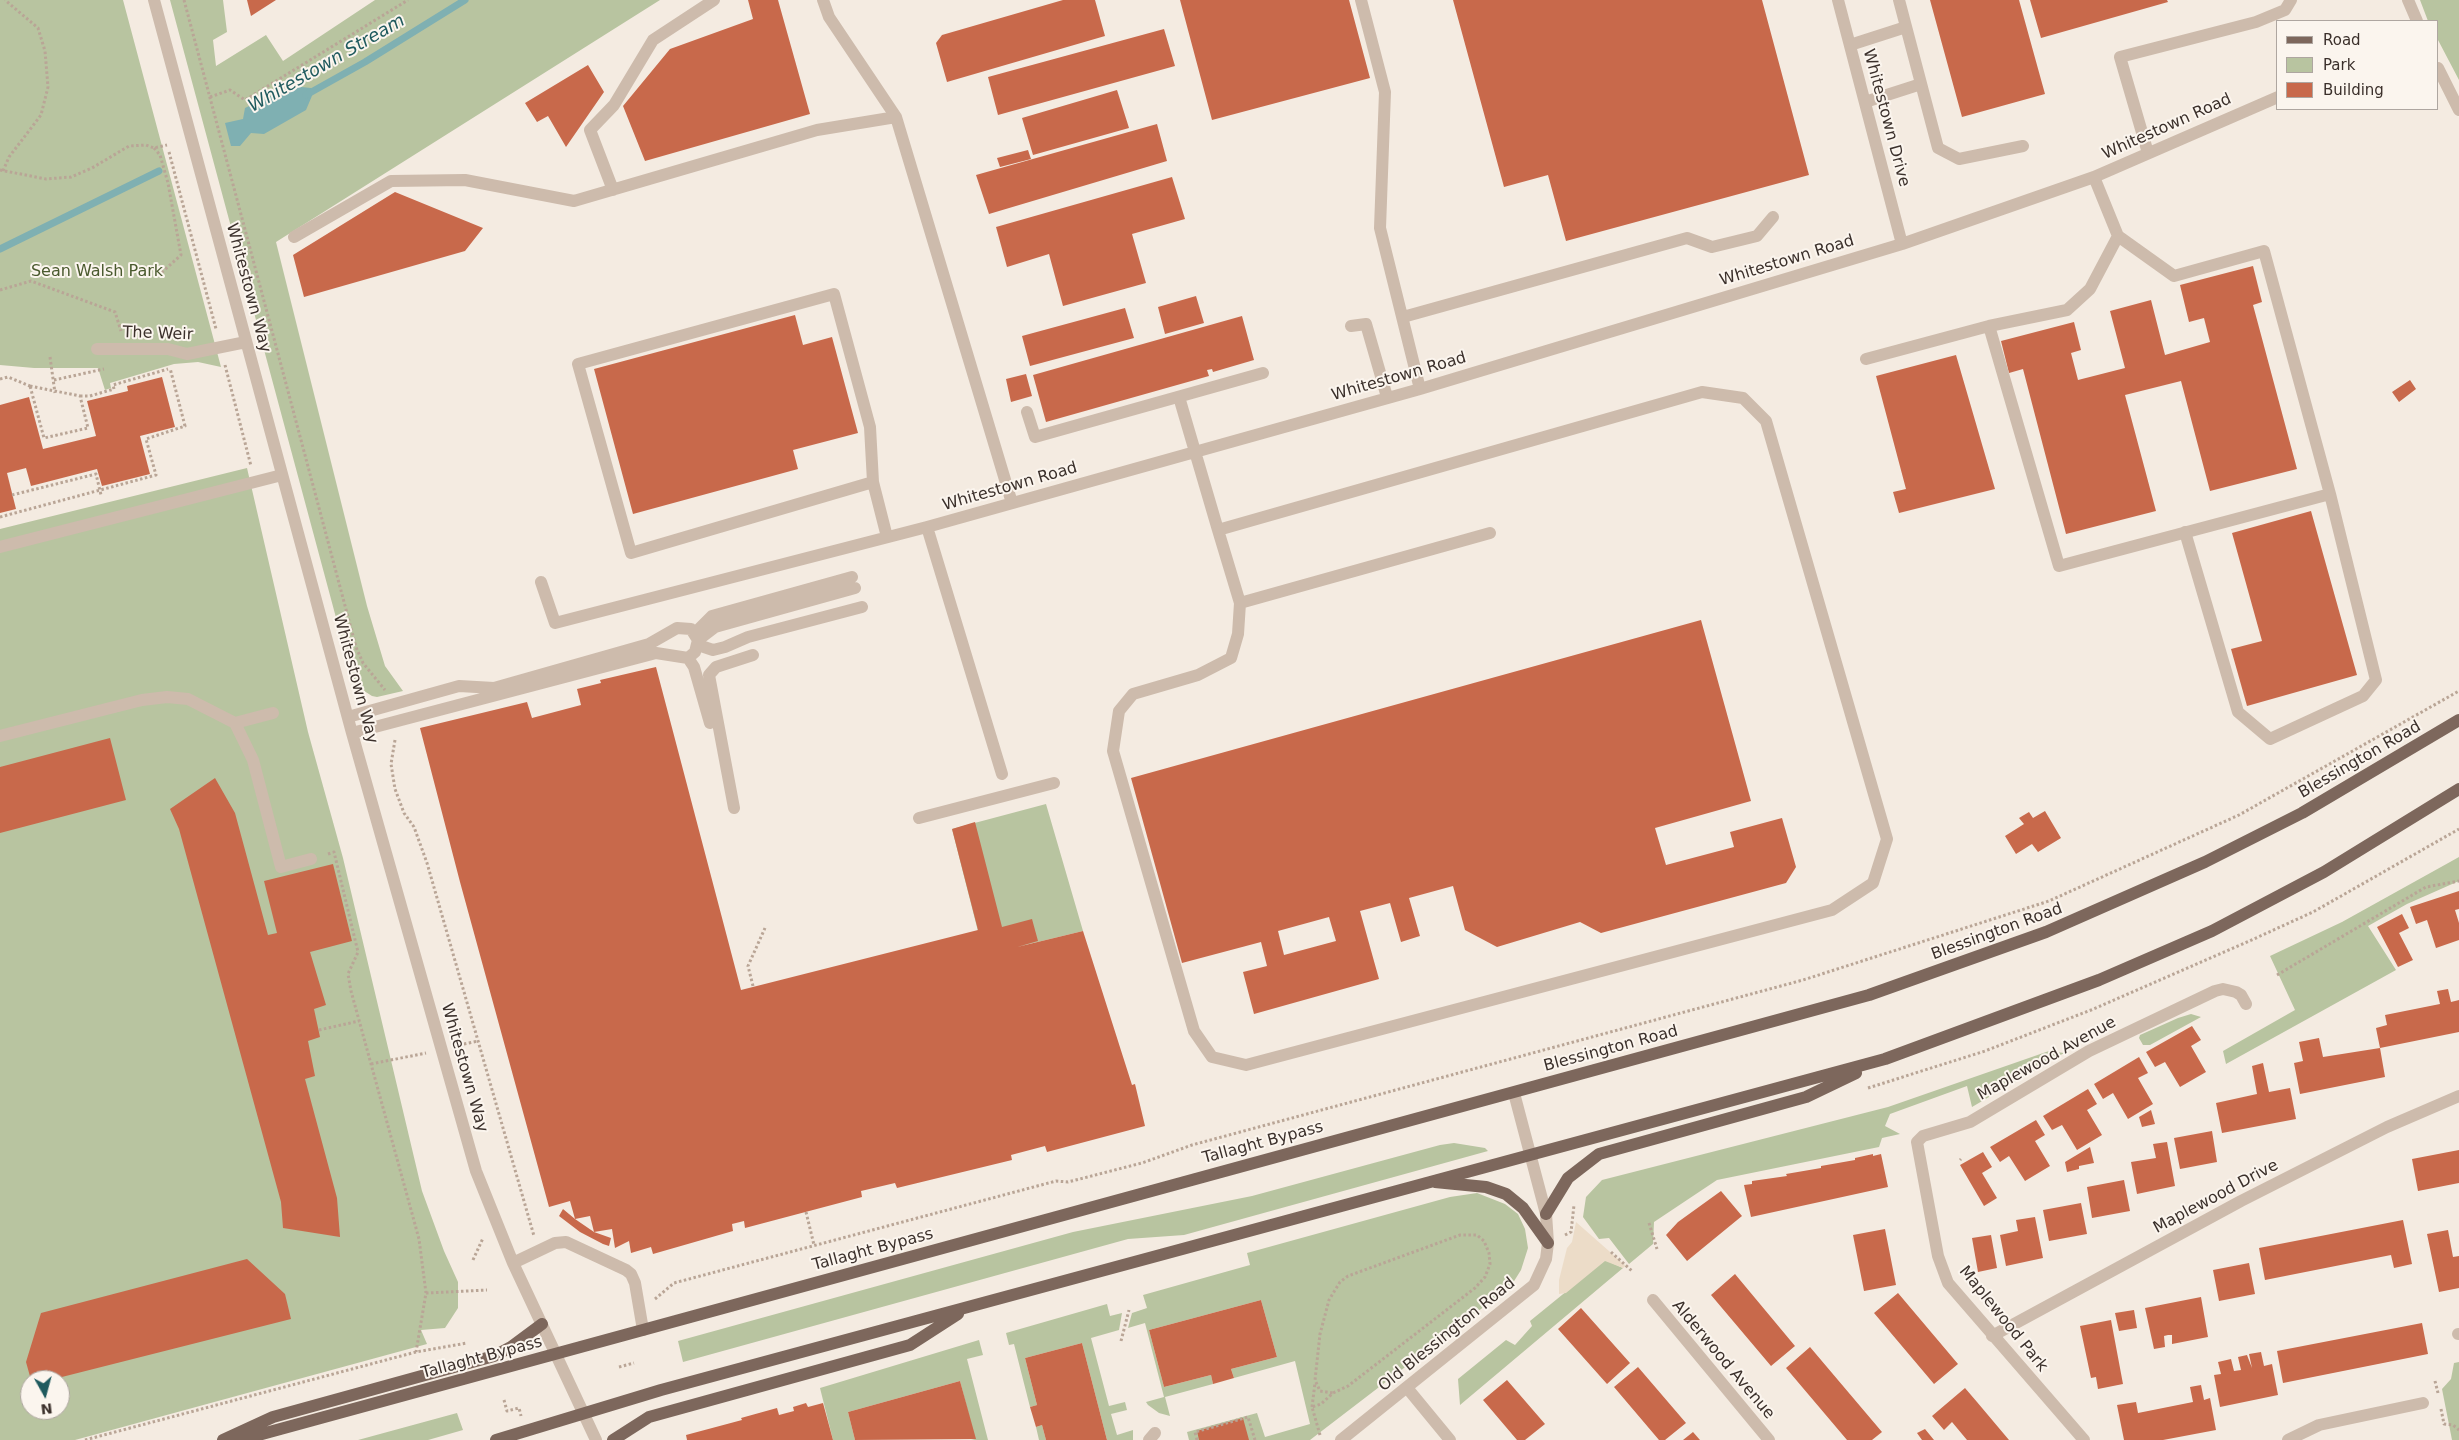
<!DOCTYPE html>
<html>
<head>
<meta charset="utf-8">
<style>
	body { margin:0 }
	#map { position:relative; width:2459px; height:1440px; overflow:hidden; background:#f4ebe1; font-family:"DejaVu Sans",sans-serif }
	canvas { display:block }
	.legend { position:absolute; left:2276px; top:20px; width:162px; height:90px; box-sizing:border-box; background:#fbf5ee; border:1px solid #aea6a0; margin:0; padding:6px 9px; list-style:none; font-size:15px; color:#3b302b }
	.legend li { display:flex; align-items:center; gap:10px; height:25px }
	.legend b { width:25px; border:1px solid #aea6a0 }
	.north { position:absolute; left:20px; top:1370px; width:50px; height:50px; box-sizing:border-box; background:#fbf5ee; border:1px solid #aea6a0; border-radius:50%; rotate:173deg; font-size:14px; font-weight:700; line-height:20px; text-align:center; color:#3b302b }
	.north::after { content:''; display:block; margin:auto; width:18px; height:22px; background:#1f5a5e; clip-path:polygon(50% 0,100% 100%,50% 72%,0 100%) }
</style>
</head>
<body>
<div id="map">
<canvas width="2459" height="1440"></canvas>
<ul class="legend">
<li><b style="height:6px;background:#7d675c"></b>Road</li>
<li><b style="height:14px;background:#b8c4a0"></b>Park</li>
<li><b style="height:14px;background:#c8694b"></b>Building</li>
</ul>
<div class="north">N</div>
</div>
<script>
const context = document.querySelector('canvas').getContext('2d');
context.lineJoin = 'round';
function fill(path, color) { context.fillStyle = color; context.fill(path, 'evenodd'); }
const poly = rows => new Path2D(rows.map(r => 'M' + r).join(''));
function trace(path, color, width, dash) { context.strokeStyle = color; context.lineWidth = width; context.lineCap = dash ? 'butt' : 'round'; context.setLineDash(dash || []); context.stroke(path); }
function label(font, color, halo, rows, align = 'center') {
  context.font = font + ' "DejaVu Sans",sans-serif'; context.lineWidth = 4; context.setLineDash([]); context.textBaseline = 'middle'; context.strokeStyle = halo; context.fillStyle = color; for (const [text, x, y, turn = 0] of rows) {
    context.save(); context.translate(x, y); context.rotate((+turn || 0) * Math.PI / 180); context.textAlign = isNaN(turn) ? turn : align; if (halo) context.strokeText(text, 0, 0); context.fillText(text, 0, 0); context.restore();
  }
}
const green = poly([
	[0,0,123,0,221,367,198,362,174,364,110,383,111,388,105,390,98,368,34,368,0,365],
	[170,0,223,0,227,32,213,40,216,66,266,35,283,61,375,0,660,0,276,242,367,606,385,666,403,691,377,697,372,696,361,689,355,681,349,666],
	[2420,0,2459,0,2459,80,2438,40,2438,21,2428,21],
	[247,468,308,732,343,858,422,1191,444,1251,458,1282,458,1308,445,1328,421,1330,427,1344,75,1440,0,1440,0,529],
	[30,1380,60,1380,60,1410,30,1410],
	[1046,804,1083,931,984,955,952,829],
	[2459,857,2459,881,2407,904,2368,926,2396,970,2226,1064,2223,1051,2295,1010,2270,956,2342,922],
	[2191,1014,2201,1017,2150,1045,2143,1045,2139,1038,2140,1035,2178,1018],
	[2049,1051,2064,1053,1972,1107,1967,1086,1890,1114,1885,1126,1900,1134,1882,1138,1879,1147,1717,1180,1654,1222,1653,1244,1629,1264,1609,1238,1599,1239,1583,1217,1586,1197,1602,1180,1888,1107],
	[1454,1143,1485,1148,1488,1151,1184,1235,1128,1239,683,1362,678,1341,1073,1232,1252,1196,1440,1145],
	[1477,1193,1505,1204,1518,1214,1525,1229,1528,1248,1521,1270,1511,1286,1310,1440,1189,1440,1187,1432,1257,1413,1265,1437,1310,1424,1295,1361,1234,1378,1231,1369,1277,1357,1261,1300,1149,1330,1164,1387,1211,1375,1213,1384,1165,1397,1170,1416,1159,1413,1148,1405,1146,1402,1164,1397,1145,1323,1128,1328,1132,1313,1147,1308,1143,1295,1250,1265,1247,1253,1450,1197],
	[1605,1260,1623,1268,1460,1405,1458,1379,1506,1340,1515,1345,1532,1326,1530,1321],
	[1107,1304,1110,1316,1122,1313,1119,1330,1091,1338,1109,1406,1125,1402,1127,1410,1111,1414,1117,1435,1133,1430,1133,1440,1107,1440,1082,1343,1025,1358,1037,1405,1030,1407,1014,1344,1009,1345,1006,1333],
	[979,1340,983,1355,967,1359,988,1440,971,1440,975,1439,960,1381,848,1412,855,1440,833,1440,820,1388],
	[2459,1362,2459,1440,2452,1440,2442,1389,2451,1379,2454,1363],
	[457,1413,463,1430,428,1440,358,1440],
	[1042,1425,1046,1440,1039,1440,1036,1427]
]);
const plaza = poly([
	[1576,1222,1626,1266,1623,1268,1605,1261,1566,1293,1559,1294,1559,1280,1567,1248,1572,1242]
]);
const water = poly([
	[292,86,311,88,314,91,306,110,264,134,251,133,240,146,231,146,225,123,243,119,245,108]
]);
const stream = poly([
	[306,95,365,62,465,0],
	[0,249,159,171]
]);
const building = poly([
	[247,0,276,0,251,16],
	[748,0,778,0,810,114,645,161,623,106,670,49,753,19],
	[1063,0,1095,0,1105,36,947,82,936,43,942,35],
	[1180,0,1349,0,1370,78,1212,120],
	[1453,0,1762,0,1809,175,1566,241,1548,175,1504,187],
	[1930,0,2019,0,2045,94,1962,117],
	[2030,0,2167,0,2168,2,2041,38],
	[1164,29,1175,66,998,115,988,77],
	[588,65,604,92,566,147,548,116,537,122,525,103],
	[1117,90,1129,128,1033,155,1022,118],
	[1157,124,1167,161,989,214,976,175],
	[1028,150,1031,159,1000,167,997,158],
	[1172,177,1185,219,1132,234,1146,283,1063,306,1049,254,1007,267,996,227],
	[395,192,483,228,465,251,304,297,293,255],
	[2253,266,2262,302,2253,305,2297,469,2210,491,2181,381,2125,395,2156,511,2066,534,2023,369,2009,373,2001,341,2074,322,2081,350,2071,353,2078,380,2125,368,2110,311,2151,300,2165,355,2210,342,2204,318,2189,322,2180,285],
	[1196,296,1204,323,1165,334,1158,307],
	[1125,308,1134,338,1030,366,1022,336],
	[795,315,803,345,832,337,858,433,793,450,798,469,633,514,594,369],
	[1242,316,1254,360,1213,372,1212,369,1207,370,1209,376,1046,422,1033,375],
	[1956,355,1995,489,1899,513,1893,492,1906,489,1876,376],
	[1026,374,1032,396,1011,402,1006,379],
	[162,377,175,427,140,436,150,474,102,486,97,469,31,486,26,468,7,473,16,509,0,513,0,405,29,397,43,449,96,436,87,401,128,391,127,386],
	[2410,380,2416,389,2399,402,2392,392],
	[2311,511,2357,675,2247,706,2231,649,2262,641,2232,533],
	[1701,620,1751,801,1655,828,1666,865,1734,847,1730,832,1782,818,1796,867,1786,883,1601,933,1580,922,1497,947,1465,930,1453,886,1409,898,1420,936,1401,942,1390,903,1360,911,1379,979,1254,1014,1243,972,1267,966,1261,942,1182,963,1131,778],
	[1329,917,1336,941,1284,955,1278,931],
	[656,667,741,990,978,930,952,829,975,822,1002,927,1032,919,1038,941,1017,947,1083,931,1132,1085,1135,1084,1145,1126,1047,1152,1045,1146,1011,1155,1012,1160,897,1188,895,1183,861,1191,862,1197,745,1228,744,1221,732,1224,733,1231,653,1254,651,1247,631,1253,629,1241,615,1248,612,1229,594,1232,611,1238,609,1246,603,1244,580,1232,559,1216,563,1209,575,1219,570,1201,549,1207,460,882,420,728,527,702,532,718,581,705,577,689,601,683,600,680],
	[590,1216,594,1232,575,1219],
	[110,738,126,800,0,833,0,767],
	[215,778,235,813,268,935,277,933,264,881,333,864,352,941,310,952,326,1005,314,1009,320,1037,308,1041,315,1076,305,1079,337,1198,340,1237,283,1228,281,1202,179,829,170,809],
	[2045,811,2061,838,2038,852,2032,844,2016,854,2005,836,2024,824,2019,818,2029,812,2033,818],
	[2459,891,2459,909,2455,910,2459,923,2459,940,2436,948,2427,920,2416,924,2410,907],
	[2402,914,2409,928,2399,933,2413,960,2398,967,2377,927],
	[2448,989,2451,1002,2459,1000,2459,1032,2380,1048,2376,1028,2387,1025,2385,1015,2440,1004,2437,991],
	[2192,1026,2201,1040,2191,1046,2206,1072,2180,1087,2165,1062,2155,1067,2146,1052],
	[2319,1038,2323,1057,2380,1048,2385,1077,2300,1094,2294,1063,2303,1061,2299,1042],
	[2139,1057,2148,1073,2138,1078,2153,1104,2128,1119,2113,1093,2103,1099,2094,1084],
	[2263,1063,2269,1092,2290,1088,2296,1119,2222,1133,2216,1103,2257,1094,2252,1066],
	[2088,1089,2097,1104,2087,1110,2102,1135,2077,1150,2062,1125,2052,1130,2043,1116],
	[2151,1110,2155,1124,2142,1127,2139,1117],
	[2036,1120,2045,1135,2035,1141,2050,1166,2025,1181,2009,1156,2000,1162,1990,1147],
	[2212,1131,2217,1162,2180,1169,2174,1138],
	[2167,1142,2175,1186,2137,1194,2131,1162,2156,1158,2153,1144],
	[2090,1147,2094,1163,2079,1166,2079,1169,2067,1172,2065,1162],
	[2459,1150,2459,1183,2418,1191,2412,1159],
	[1983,1152,1992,1167,1982,1173,1997,1198,1984,1206,1960,1165],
	[1873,1154,1873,1156,1881,1154,1888,1187,1751,1217,1744,1185,1752,1184,1752,1181,1787,1176,1786,1174,1821,1168,1821,1166,1855,1160,1855,1158],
	[2124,1180,2130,1211,2092,1218,2087,1187],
	[1721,1191,1742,1216,1687,1261,1666,1235,1678,1222],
	[2081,1203,2087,1234,2049,1241,2043,1210],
	[2035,1217,2043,1258,2006,1266,2000,1235,2018,1231,2016,1220],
	[2403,1220,2412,1264,2394,1268,2391,1255,2265,1280,2259,1248],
	[1885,1229,1896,1285,1864,1291,1853,1235],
	[2448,1230,2453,1257,2459,1256,2459,1288,2439,1292,2427,1234],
	[1991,1235,1997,1268,1978,1272,1972,1238],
	[247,1259,285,1294,291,1319,50,1380,31,1380,26,1362,41,1313],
	[2249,1263,2255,1294,2219,1301,2213,1270],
	[1735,1274,1795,1346,1771,1366,1711,1295],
	[1898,1293,1958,1364,1934,1384,1874,1313],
	[2201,1297,2208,1337,2172,1344,2172,1335,2168,1335,2164,1336,2165,1347,2154,1349,2145,1308],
	[1261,1300,1277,1357,1231,1369,1234,1378,1213,1384,1211,1375,1164,1387,1149,1330],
	[1581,1308,1630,1363,1607,1384,1558,1329],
	[2134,1310,2137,1328,2119,1331,2115,1313],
	[2111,1320,2123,1384,2098,1389,2096,1377,2091,1378,2080,1326],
	[2422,1323,2428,1354,2283,1383,2277,1351],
	[1082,1343,1107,1440,1046,1440,1042,1425,1036,1427,1030,1407,1037,1405,1025,1358],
	[1810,1347,1882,1432,1872,1440,1847,1440,1786,1368],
	[2261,1352,2264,1366,2272,1364,2278,1395,2220,1407,2214,1375,2221,1374,2218,1362,2231,1359,2234,1371,2241,1370,2238,1357,2247,1355,2252,1368,2249,1354],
	[1638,1367,1686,1423,1665,1440,1659,1440,1614,1387],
	[1507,1380,1545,1424,1525,1440,1517,1440,1483,1400],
	[960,1381,976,1439,855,1440,848,1412],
	[2201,1385,2204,1400,2210,1398,2216,1430,2163,1440,2124,1440,2117,1405,2136,1402,2138,1413,2193,1402,2190,1387],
	[1965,1388,1977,1402,2009,1440,1967,1440,1952,1422,1944,1430,1932,1416],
	[806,1403,808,1407,823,1403,833,1440,687,1440,686,1435,742,1420,741,1418,777,1408,779,1415,794,1411,793,1407],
	[1243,1418,1249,1440,1199,1440,1197,1431],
	[1925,1429,1934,1440,1922,1440,1917,1433],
	[1693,1432,1700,1440,1683,1440]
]);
const path = poly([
	[184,0,356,647,363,663,385,690],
	[210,97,230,90,245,100,408,0],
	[154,148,160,155,168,183,181,255,160,274],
	[169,152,216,329],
	[0,170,46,179,71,177,92,168,129,146,146,145,154,148,167,145],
	[3,171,9,157,41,115,48,87,45,51,38,28,5,0],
	[0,290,31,281,115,312,121,331],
	[50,357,55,393],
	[225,365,251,466],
	[0,379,8,377,30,386],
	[54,380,104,369],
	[30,386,80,396,88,428,44,438,30,386],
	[80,396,90,396,114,389,113,385,168,369],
	[12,495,96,474,101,495],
	[0,517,156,475,146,439,185,426,170,368],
	[395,740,391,764,395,789,404,813,414,827,427,863,534,1236],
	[328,854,334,852,358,952,348,974,351,991,419,1239,426,1293,416,1352],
	[2277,975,2426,887,2459,881],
	[753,986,748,966,765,928],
	[319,1030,359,1021],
	[459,1045,478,1041],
	[371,1064,426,1053],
	[1868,1088,1985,1051,2091,1010,2245,943,2313,912,2459,829],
	[1960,1160,1961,1159],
	[806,1212,814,1245],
	[1649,1223,1657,1249],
	[1565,1235,1571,1232,1574,1205],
	[1611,1252,1632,1271],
	[473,1260,483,1238],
	[426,1293,487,1290],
	[655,1299,674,1283,1056,1181,1068,1182,1142,1163,1192,1145,1803,980,2049,901,2239,815,2459,691],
	[1121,1341,1129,1310],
	[619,1367,634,1363],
	[2435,1381,2438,1393],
	[504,1400,507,1411,519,1408,521,1416],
	[1312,1407,1315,1383],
	[2441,1409,2444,1424,2453,1425,2459,1430],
	[1320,1435,1312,1407,1321,1404,1333,1393,1348,1386,1475,1288,1485,1277,1490,1264,1489,1253,1484,1241,1477,1235,1460,1235,1348,1276,1340,1282,1329,1300,1320,1334,1315,1380,1320,1391,1333,1393],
	[85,1440,416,1352,467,1343],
	[1197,1440,1195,1432,1248,1417,1255,1440]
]);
const minor = poly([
	[154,0,352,733,476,1171,513,1263,596,1440],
	[823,0,829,17,896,117,1012,503],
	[1361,0,1385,92,1380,228,1420,389],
	[1838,0,1902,244],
	[1899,0,1938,148,1959,159,2023,146],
	[2408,0,2417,21],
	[1850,45,1906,27],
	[2438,68,2459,110],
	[1865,102,1921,84],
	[2148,153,2120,57,2256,22,2285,10,2291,0],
	[2094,177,2118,236,2174,276,2264,251,2330,494,2376,680,2363,696,2270,739,2238,712,2185,532],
	[613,190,590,130,614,105,653,40,714,0],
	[294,237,391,181,465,180,574,201,817,130,896,117],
	[1403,317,1687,238,1712,247,1757,236,1773,217],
	[1351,326,1366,324,1387,397],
	[1989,326,2059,566,2330,494],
	[97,349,168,349,187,354,246,342],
	[1866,359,1989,326,2067,310,2090,289,2118,236],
	[1702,392,1743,398,1766,421,1887,839,1873,883,1832,910,1246,1065,1212,1057,1194,1031,1113,751,1119,711,1133,694,1198,675,1231,658,1238,634,1240,603,1218,530,1702,392],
	[1179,397,1218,530],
	[1027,412,1035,437,1263,373],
	[873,482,870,427,834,294,578,364,631,553,873,482,887,537],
	[927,527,1002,774],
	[0,547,282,475],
	[541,582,555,623,927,527,1420,389,1902,244,2094,177,2278,97],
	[1240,603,1490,533],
	[695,633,712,616,852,577],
	[698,640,715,627,855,588],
	[698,645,713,650,725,647,748,637,862,607],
	[688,658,694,667,710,723],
	[348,717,459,686,494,688,649,644,677,628,691,629,698,640,695,652,688,658,656,653,352,733],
	[235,723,273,713],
	[0,736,142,700,167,697,188,699,235,723,253,760,281,867,311,859],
	[734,808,709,675,716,667,753,655],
	[919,818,1054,783],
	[513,1263,555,1243,566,1242,626,1270,631,1274,635,1283,643,1330],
	[1653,1300,1769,1440],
	[2458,1334,2459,1334],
	[1992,1336,2241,1201,2387,1127,2459,1096],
	[1408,1389,1450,1440],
	[1149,1440,1155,1433],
	[1341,1440,1534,1285,1546,1259,1548,1243,1546,1214,1514,1093],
	[2084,1440,1948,1283,1938,1256,1917,1142,1923,1136,1970,1122,2089,1051,2215,991,2223,989,2236,992,2241,995,2246,1004],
	[2288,1440,2319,1425,2423,1403]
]);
const major = poly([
	[1435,1182,1486,1187,1506,1194,1523,1208,1548,1243],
	[1546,1214,1568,1178,1599,1154,1806,1097,1856,1073],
	[223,1440,273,1417,494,1356,511,1347,542,1324],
	[240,1440,1869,995,2046,932,2205,862,2302,813,2459,720],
	[496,1440,661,1390,1885,1059,2099,980,2212,931,2324,872,2459,789],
	[613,1440,649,1417,910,1345,958,1314]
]);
const streetNames = [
	["Whitestown Drive",1886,118,75],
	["Whitestown Road",2167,127,-24],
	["Whitestown Road",1787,261,-17],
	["Whitestown Way",248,288,75],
	["The Weir",158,334,2],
	["Whitestown Road",1399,377,-16],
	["Whitestown Road",1010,487,-16],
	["Whitestown Way",355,679,75],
	["Blessington Road",2360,760,-30],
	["Blessington Road",1997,932,-20],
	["Blessington Road",1611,1049,-15],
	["Maplewood Avenue",2047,1059,-29],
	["Whitestown Way",464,1068,74],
	["Tallaght Bypass",1263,1143,-15],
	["Maplewood Drive",2216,1197,-28],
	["Tallaght Bypass",873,1250,-15],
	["Maplewood Park",2003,1319,51],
	["Old Blessington Road",1447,1335,-39],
	["Tallaght Bypass",482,1358,-15],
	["Alderwood Avenue",1723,1360,50]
];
const parkNames = [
	["Sean Walsh Park",97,272]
];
const waterNames = [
	["Whitestown Stream",327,64,-30]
];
fill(green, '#b8c4a0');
fill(plaza, '#ecdcc8');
fill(water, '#7fb0b2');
trace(stream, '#7fb0b2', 7);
fill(building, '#c8694b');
trace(path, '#b9a596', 3, [2.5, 2.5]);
trace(minor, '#cdbbac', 12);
trace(major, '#7d675c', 12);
label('16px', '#3b302b', '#fbf5ee', streetNames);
label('16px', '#4a5a2e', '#fbf5ee', parkNames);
label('italic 18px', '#1f5a5e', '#fbf5ee', waterNames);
</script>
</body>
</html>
